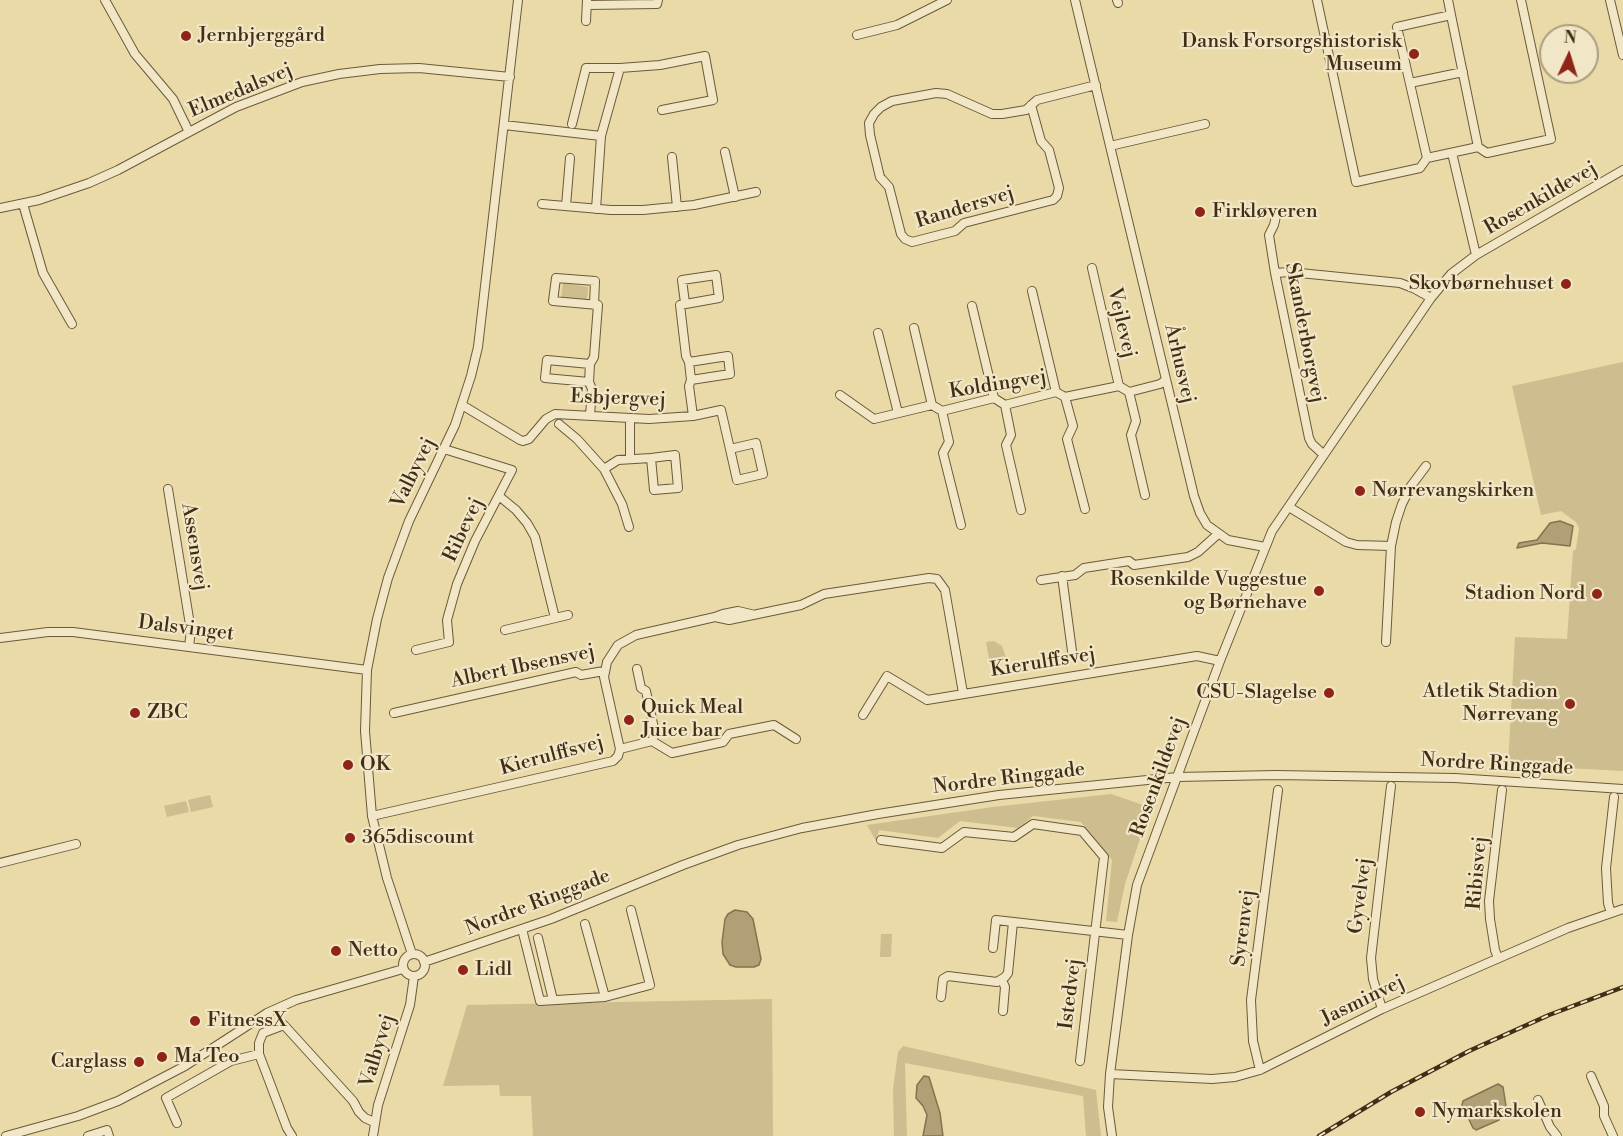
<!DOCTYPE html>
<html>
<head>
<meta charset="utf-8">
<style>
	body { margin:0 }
	#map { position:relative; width:1623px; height:1136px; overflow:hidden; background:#eadaa7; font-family:"Libre Bodoni",serif }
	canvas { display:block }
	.north { position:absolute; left:1539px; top:24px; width:60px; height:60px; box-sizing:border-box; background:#f1e7c6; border:2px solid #ab9d80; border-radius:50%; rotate:4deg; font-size:16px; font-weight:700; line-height:24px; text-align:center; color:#422e17 }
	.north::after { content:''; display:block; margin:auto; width:21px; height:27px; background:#8f2418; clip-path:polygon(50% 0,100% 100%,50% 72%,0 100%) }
</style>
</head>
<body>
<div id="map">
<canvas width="1623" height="1136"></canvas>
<div class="north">N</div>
</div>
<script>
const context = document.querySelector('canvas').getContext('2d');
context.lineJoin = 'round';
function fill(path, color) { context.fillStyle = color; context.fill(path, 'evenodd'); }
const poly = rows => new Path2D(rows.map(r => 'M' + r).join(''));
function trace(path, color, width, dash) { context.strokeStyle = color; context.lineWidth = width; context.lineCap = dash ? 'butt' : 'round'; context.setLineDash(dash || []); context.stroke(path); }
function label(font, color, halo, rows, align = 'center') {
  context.font = font + ' "Libre Bodoni",serif'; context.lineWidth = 4.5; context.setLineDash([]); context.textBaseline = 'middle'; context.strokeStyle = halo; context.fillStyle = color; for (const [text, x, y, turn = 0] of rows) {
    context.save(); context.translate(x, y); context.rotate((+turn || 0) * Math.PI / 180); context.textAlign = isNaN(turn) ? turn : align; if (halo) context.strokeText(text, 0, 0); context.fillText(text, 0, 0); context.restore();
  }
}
const green = poly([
	[563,283,588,287,587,301,561,299],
	[1623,362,1623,771,1508,765,1515,637,1567,639,1573,551,1576,549,1579,528,1576,522,1561,511,1541,515,1512,386],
	[994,641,1002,646,1006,657,989,659,986,642],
	[1111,794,1146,806,1149,812,1125,884,1117,922,1106,921,1112,860,1081,822,1033,816,1018,828,960,821,938,838,879,830,876,841,867,825,993,807],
	[210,795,213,807,191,812,188,800],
	[186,801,189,812,167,817,164,806],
	[881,934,892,934,891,957,880,957],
	[772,999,773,1136,533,1136,531,1096,500,1096,499,1085,443,1086,467,1005],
	[903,1046,1096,1090,1101,1136,1086,1136,1083,1096,905,1063,907,1136,894,1136,893,1089,898,1052]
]);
const water = poly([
	[1560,521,1573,526,1570,546,1542,543,1517,548,1519,543,1537,540,1550,523,1560,521],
	[735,910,747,912,753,919,761,959,759,965,754,967,736,967,730,965,723,954,722,942,725,919,728,914,735,910],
	[924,1076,929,1077,940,1113,943,1136,923,1136,927,1115,923,1106,916,1098,917,1085,924,1076],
	[1498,1084,1503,1087,1506,1106,1499,1120,1476,1130,1473,1128,1462,1105,1463,1101,1498,1084]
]);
const minor = poly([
	[105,0,135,54,173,99,189,132],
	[1075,0,1194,496,1200,513,1207,525,1228,540,1265,547],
	[1117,0,1118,3],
	[1317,0,1356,182,1420,168,1427,158],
	[1448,0,1451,15,1478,147,1427,158,1397,27,1451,15],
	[1610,0,1623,55],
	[587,5,657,4,658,0],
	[586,21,587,0],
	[857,35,897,25,947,0],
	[1410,83,1463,72],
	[1031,105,1041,141,1049,150,1059,188,1057,196,1053,200,964,223,955,231,912,242,905,239,901,234,889,187,880,177,870,135,869,123,874,114,881,107,892,101,936,93,947,94,992,114,1002,114,1026,110,1037,100,1096,85],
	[572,124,586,68,620,68],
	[504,125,601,136,620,68,660,65,705,56,713,100,662,110],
	[1110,146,1205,124],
	[1478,147,1487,153,1551,139,1521,0],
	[725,152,735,197],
	[1452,153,1476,255],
	[672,157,677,207],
	[23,204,43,273,72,324],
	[542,204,611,210,643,210,694,205,756,192],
	[566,206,570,158],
	[0,208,39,200,89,183,118,170,236,107,302,82,339,74,380,69,419,68,510,77],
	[596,209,601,136],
	[1277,212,1274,225,1269,235,1275,273,1309,438,1312,444,1324,455],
	[1092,268,1119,386],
	[1275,273,1290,272,1400,283,1413,288,1431,298],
	[1032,291,1056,392],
	[685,303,682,280,716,275,719,298,680,305,686,356,689,362,691,380,689,386,693,416],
	[972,306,994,398],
	[914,328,932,405],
	[878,333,898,413],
	[689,362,728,356,730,374,691,380],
	[589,382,545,378,547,360,590,364],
	[1129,392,1136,421,1131,435,1145,495],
	[840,395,874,419,932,405,942,411,994,398,1005,405,1056,392,1065,397,1119,386,1129,392,1160,384,1166,380],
	[1065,397,1073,426,1067,439,1085,509],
	[462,405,520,440,523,441,529,439,546,419,555,414,649,419,693,416,721,410,730,449,737,480,763,474,756,443,730,449],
	[1005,405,1011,435,1006,445,1021,510],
	[942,411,949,442,943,453,961,525],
	[590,416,592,389,589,382,590,364,594,357,598,305,553,301,556,278,595,281,594,305],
	[630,419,630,459],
	[559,424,577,439,604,469,622,504,629,527],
	[604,469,618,460,651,458,654,490,678,488,675,455,651,458],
	[168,489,191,631,189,646],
	[499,496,516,510,527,523,535,537,555,618],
	[1289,507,1346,542,1357,545,1391,546],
	[1062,576,1072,651],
	[1041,580,1075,575,1084,568,1129,561,1134,565,1188,557,1198,552,1218,534],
	[715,617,729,620,801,605,824,594,929,578,937,579,945,590,963,693],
	[505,630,568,615],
	[0,638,48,632,73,632,367,670],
	[1386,642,1391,546,1396,522,1402,504,1411,486,1426,466],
	[416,650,449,642,447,620,457,584,475,541,512,470,444,449],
	[637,669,641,688,646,691,655,733,652,741],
	[394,713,576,672,581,675,604,671],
	[863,715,887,676,927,700,1197,656,1220,661],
	[620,749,604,677,607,662,618,645,636,635,715,617,723,614,738,611,751,614],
	[620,749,652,741,672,753,723,742,729,734,774,725,796,739],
	[372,816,613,761,618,756,620,749],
	[881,840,942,848,964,832,1014,837,1033,824,1082,831,1104,857,1080,1061],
	[0,863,76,844],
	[1611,913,1608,903,1606,868,1614,797],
	[585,924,605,997],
	[522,929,540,1001,605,997,650,985,631,910],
	[538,938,553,1000],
	[993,948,996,920,1128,935],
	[412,954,387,878,372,816,365,731,367,670,377,619,388,578,409,521,455,425,471,376,478,347,518,0],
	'403 965a11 11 0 1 1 22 0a11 11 0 1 1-22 0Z',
	[1498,958,1495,950,1490,919,1489,901,1502,790],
	[424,962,551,919,683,865,738,845,802,828,878,814,999,795,1177,777,1276,775,1455,778,1623,789],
	[1002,980,1005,987,1003,1011],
	[941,997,943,979,948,976,997,982,1005,977,1008,973,1013,922],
	[1382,1009,1373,979,1371,958,1391,786],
	[1260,1070,1253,1041,1251,1000,1278,790],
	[1110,1074,1212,1079,1235,1077,1260,1070,1382,1009,1568,928,1623,909],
	[1591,1076,1604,1106,1604,1116,1613,1136],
	[1538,1100,1550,1127,1557,1136],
	[177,1123,166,1098,231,1061,259,1054],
	[6,1136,78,1116,118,1101,185,1066,267,1013,296,1000,403,969],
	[88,1136,107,1130,109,1136],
	[292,1136,287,1128,259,1054,259,1043,263,1033,284,1025,353,1101,359,1112,365,1118,374,1122],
	[373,1136,378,1105,410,1005,414,976],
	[1112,1136,1108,1107,1110,1074,1128,935,1137,885,1220,661,1272,531,1431,298,1451,274,1476,255,1623,170]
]);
const rail = poly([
	[1319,1136,1391,1092,1469,1051,1549,1015,1623,987]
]);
const markers = [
	[186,36,6,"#8f2418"],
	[1414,54,6,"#8f2418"],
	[1200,212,6,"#8f2418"],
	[1566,284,6,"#8f2418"],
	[1360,491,6,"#8f2418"],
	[1319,591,6,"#8f2418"],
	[1597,594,6,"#8f2418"],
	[1329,693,6,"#8f2418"],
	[1570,704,6,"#8f2418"],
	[135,713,6,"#8f2418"],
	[629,720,6,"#8f2418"],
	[348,765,6,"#8f2418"],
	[350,838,6,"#8f2418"],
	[336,951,6,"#8f2418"],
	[463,970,6,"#8f2418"],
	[195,1021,6,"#8f2418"],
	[162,1057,6,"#8f2418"],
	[139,1062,6,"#8f2418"],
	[1420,1112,6,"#8f2418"]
];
const poiNames = [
	["Jernbjerggård",198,36],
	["Dansk Forsorgshistorisk",1402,42,"right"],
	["Museum",1402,65,"right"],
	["Firkløveren",1212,212],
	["Skovbørnehuset",1554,284,"right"],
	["Nørrevangskirken",1372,491],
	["Rosenkilde Vuggestue",1307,580,"right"],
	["og Børnehave",1307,603,"right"],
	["Stadion Nord",1585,594,"right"],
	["Atletik Stadion",1558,692,"right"],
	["Nørrevang",1558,715,"right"],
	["CSU-Slagelse",1317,693,"right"],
	["Quick Meal",641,708],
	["Juice bar",641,731],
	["ZBC",147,713],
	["OK",360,765],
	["365discount",362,838],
	["Netto",348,951],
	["Lidl",475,970],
	["FitnessX",207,1021],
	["Ma Teo",174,1057],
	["Carglass",127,1062,"right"],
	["Nymarkskolen",1432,1112]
];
const streetNames = [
	["Elmedalsvej",241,91,-23],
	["Rosenkildevej",1541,199,-30],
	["Randersvej",965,208,-17],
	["Vejlevej",1121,323,77],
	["Skanderborgvej",1304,333,79],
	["Århusvej",1179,364,77],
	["Koldingvej",998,385,-9],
	["Esbjergvej",618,399,2],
	["Valbyvej",414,473,-64],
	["Ribevej",464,530,-65],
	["Assensvej",194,547,81],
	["Dalsvinget",186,629,7],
	["Kierulffsvej",1043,663,-9],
	["Albert Ibsensvej",523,667,-12],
	["Kierulffsvej",552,756,-15],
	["Nordre Ringgade",1497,765,3],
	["Rosenkildevej",1159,777,-70],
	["Nordre Ringgade",1009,779,-7],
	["Ribisvej",1478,873,-85],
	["Gyvelvej",1361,896,-83],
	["Nordre Ringgade",538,903,-21],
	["Syrenvej",1244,928,-83],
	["Istedvej",1071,994,-83],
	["Jasminvej",1363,1001,-26],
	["Valbyvej",378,1051,-73]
];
fill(green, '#cdbd8f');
fill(water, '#b1a076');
trace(water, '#857250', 1.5);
trace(minor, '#6c593b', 10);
trace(minor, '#f1e7c6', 8);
trace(rail, '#422e17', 4.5);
trace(rail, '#f1e7c6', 2, [7]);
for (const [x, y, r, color] of markers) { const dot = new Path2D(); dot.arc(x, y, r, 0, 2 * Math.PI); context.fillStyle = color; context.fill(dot); trace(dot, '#f1e7c6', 2); }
label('20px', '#422e17', '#f1e7c6', poiNames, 'left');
label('20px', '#422e17', '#f1e7c6', streetNames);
</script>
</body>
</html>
